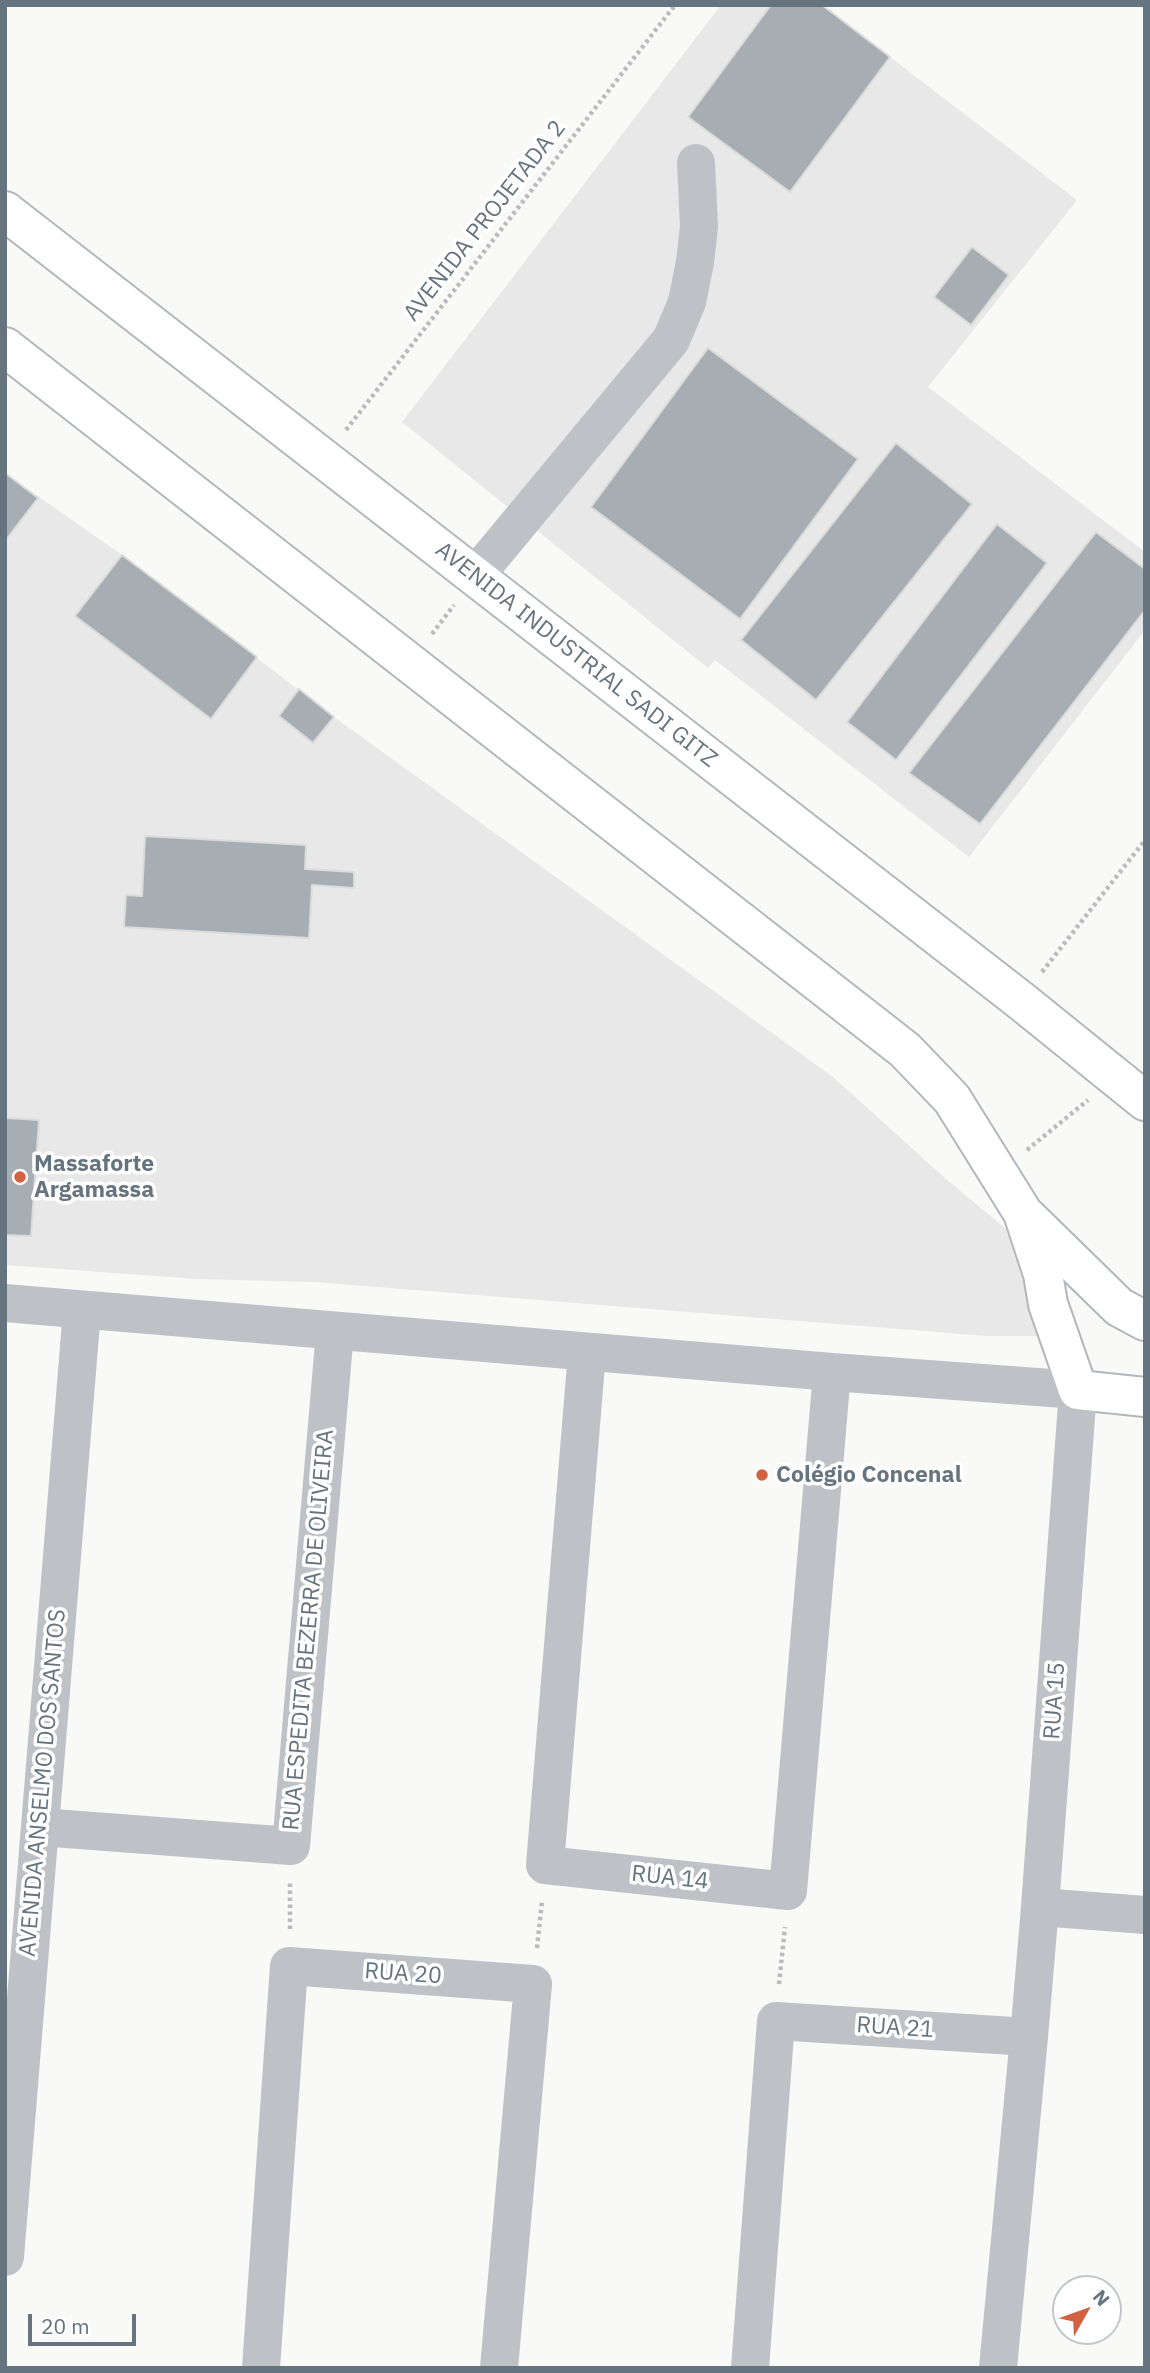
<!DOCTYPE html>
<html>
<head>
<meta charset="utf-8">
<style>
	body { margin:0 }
	#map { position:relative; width:1150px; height:2373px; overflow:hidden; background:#f9f9f7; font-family:"IBM Plex Sans",sans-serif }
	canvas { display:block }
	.frame { position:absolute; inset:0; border:7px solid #66747f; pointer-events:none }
	.north { position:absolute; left:1052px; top:2275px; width:70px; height:70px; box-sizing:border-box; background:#fff; border:2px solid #c2c7cc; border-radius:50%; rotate:50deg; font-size:19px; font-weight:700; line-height:28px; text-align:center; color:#66747f }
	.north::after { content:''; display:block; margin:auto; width:24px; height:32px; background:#d1613f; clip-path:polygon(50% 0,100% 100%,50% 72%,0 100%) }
	.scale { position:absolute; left:28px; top:2314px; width:108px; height:32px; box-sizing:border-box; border:4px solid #66747f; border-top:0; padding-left:9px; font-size:21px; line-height:24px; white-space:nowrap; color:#66747f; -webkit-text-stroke:5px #fff; paint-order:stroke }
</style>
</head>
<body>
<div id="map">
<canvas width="1150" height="2373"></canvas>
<div class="frame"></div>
<div class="north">N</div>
<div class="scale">20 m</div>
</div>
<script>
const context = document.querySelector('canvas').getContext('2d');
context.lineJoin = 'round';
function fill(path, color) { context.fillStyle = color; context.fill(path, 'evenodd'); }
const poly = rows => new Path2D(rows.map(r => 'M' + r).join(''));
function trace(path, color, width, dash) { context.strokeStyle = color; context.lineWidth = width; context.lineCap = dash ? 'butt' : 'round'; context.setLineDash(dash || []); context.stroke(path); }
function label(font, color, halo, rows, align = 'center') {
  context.font = font + ' "IBM Plex Sans",sans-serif'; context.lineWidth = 7; context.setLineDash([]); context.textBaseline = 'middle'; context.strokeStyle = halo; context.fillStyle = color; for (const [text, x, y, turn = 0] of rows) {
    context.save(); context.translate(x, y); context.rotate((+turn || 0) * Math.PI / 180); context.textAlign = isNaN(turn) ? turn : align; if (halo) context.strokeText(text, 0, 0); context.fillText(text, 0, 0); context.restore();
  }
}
const built = poly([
	[721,5,822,5,1077,200,928,387,1145,552,1145,630,969,857,715,660,708,668,402,422],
	[5,473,122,555,334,717,833,1077,946,1179,1017,1238,1039,1336,986,1336,315,1282,197,1279,5,1265]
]);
const building = poly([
	[771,5,822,5,890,57,790,192,688,117,771,5],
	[972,247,1009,275,971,325,934,297,972,247],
	[708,348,858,459,740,619,591,507,708,348],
	[896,443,972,504,816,700,741,640,896,443],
	[5,473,38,498,5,541,5,473],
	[997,524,1047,563,896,760,847,722,997,524],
	[1096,532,1145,569,1145,610,980,824,909,773,1096,532],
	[122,555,257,657,211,719,75,616,122,555],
	[299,689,334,717,313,743,279,716,299,689],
	[145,836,306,845,305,869,354,872,354,888,312,885,309,938,124,927,126,895,142,896,145,836],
	[5,1118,39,1120,31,1236,5,1235,5,1118]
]);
const path = poly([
	[346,430,675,5],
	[432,634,454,605],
	[1042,972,1145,840],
	[1027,1150,1088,1100],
	[290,1929,290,1881],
	[537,1948,542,1901],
	[779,1984,785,1927]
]);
const minor = poly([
	[475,576,671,340,687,302,695,262,699,227,696,163],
	[5,1303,832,1372,1078,1390,1040,1907,1145,1915],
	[587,1352,545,1865,788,1891,832,1372],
	[40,1827,291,1846,335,1331],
	[1029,2037,1040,1907],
	[5,2257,82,1310],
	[261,2368,289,1966,533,1984,499,2368],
	[750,2368,776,2021,1029,2037,998,2368]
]);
const major = poly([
	[5,211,1020,1000,1145,1101],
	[5,347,905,1050,952,1099,1023,1213,1043,1274,1048,1304,1078,1390,1145,1397],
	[1027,1217,1119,1307,1145,1321]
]);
const markers = [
	[20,1177,7,"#d1613f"],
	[762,1475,7,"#d1613f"]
];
const streetNames = [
	["AVENIDA PROJETADA 2",485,221,-52],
	["AVENIDA INDUSTRIAL SADI GITZ",576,655,38],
	["RUA ESPEDITA BEZERRA DE OLIVEIRA",309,1630,-85],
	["RUA 15",1055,1701,-86],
	["AVENIDA ANSELMO DOS SANTOS",43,1783,-85],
	["RUA 14",670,1878,6],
	["RUA 20",403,1974,4],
	["RUA 21",895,2028,4]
];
const poiNames = [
	["Massaforte",34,1164],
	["Argamassa",34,1190],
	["Colégio Concenal",776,1475]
];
fill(built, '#e7e8e7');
fill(building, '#a6aeb3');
trace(building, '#dbdbd9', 2);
trace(major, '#b2b7bb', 42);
trace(path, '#b9bcbf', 4.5, [3.5, 3.5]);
trace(minor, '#bec2c6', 38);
trace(major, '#fff', 38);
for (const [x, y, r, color] of markers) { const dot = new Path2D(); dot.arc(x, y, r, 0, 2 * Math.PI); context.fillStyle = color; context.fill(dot); trace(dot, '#fff', 2.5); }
label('23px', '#66747f', '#fff', streetNames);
label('bold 23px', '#66747f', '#fff', poiNames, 'left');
</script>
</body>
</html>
